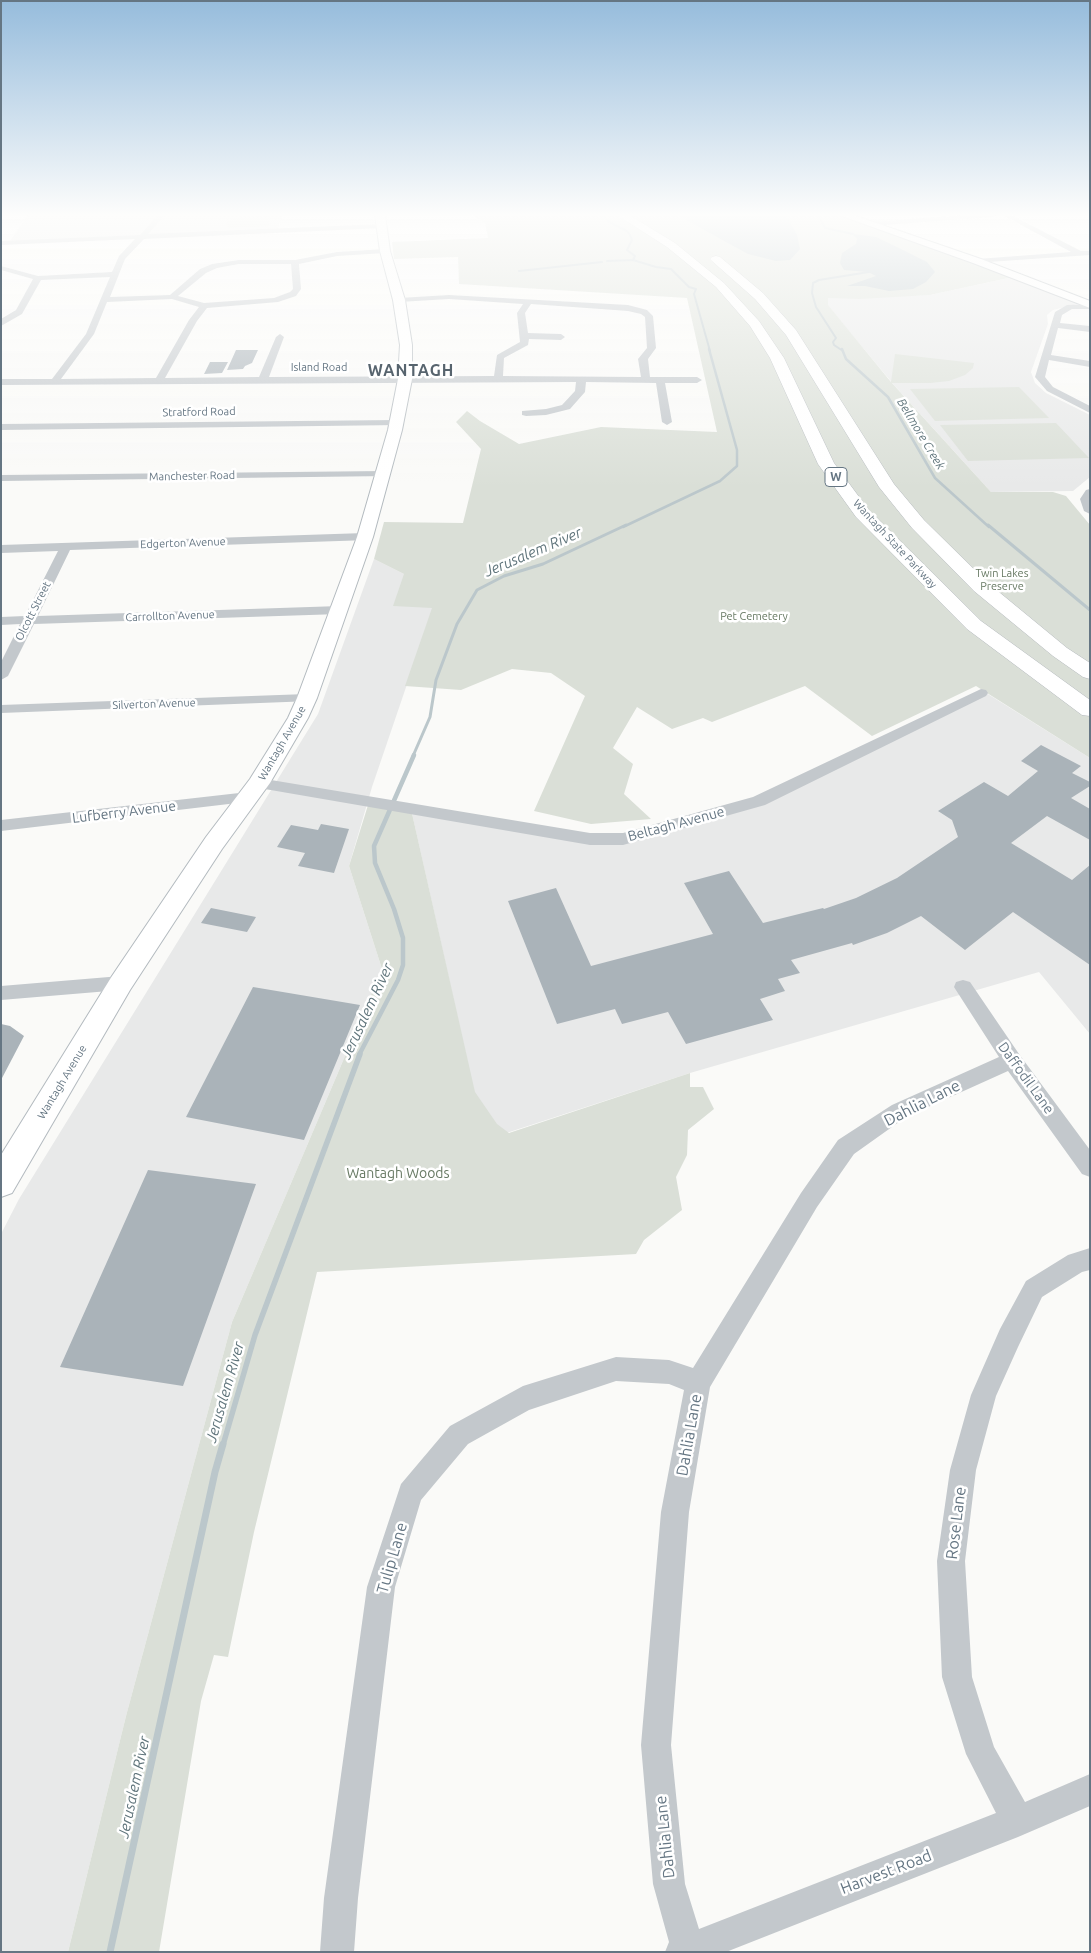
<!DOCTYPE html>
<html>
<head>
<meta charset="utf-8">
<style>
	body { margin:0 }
	#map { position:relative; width:1091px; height:1953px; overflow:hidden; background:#fafaf8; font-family:Ubuntu,sans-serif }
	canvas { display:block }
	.frame { position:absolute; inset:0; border:2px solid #657683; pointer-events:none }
</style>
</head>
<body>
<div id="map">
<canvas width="1091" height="1953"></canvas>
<div class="frame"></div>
</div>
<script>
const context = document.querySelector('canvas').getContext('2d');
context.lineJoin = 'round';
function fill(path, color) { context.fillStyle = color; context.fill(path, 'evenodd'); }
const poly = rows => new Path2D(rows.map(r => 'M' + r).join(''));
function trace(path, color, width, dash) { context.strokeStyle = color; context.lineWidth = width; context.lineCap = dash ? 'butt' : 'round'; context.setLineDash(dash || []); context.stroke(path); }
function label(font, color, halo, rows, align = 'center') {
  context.font = font + ' Ubuntu,sans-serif'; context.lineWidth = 5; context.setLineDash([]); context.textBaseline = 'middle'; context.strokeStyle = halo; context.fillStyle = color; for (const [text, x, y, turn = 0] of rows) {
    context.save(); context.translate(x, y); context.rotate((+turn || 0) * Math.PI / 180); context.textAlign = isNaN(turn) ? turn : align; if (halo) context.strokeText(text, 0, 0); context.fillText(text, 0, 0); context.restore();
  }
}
const built = poly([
	[28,215,282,215,278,229,10,241],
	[1013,277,1078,304,1053,310,1047,315,1048,324,1031,372,1035,383,1046,393,1090,415,1090,477,1073,491,991,492,894,385,828,306,828,298,930,295],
	[374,559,404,574,433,608,372,787,349,866,382,969,232,1322,126,1716,68,1952,1,1952,1,1234,19,1199,318,714],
	[983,691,1090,758,1090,1034,1039,972,690,1073,485,1140,411,809,621,839,753,802]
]);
const green = poly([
	[472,215,841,215,1013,277,930,295,860,299,828,298,828,305,891,382,895,354,974,363,973,368,965,375,949,381,930,383,892,383,991,492,1053,492,1066,496,1090,525,1090,758,976,686,872,736,805,686,712,722,703,718,672,729,637,707,613,748,633,764,624,794,651,819,591,824,534,811,585,696,551,673,512,669,461,690,405,686,432,608,393,606,404,574,374,559,384,522,463,523,481,449,456,422,467,411,480,421,519,444,601,427,717,432,687,298,459,284,458,257,394,259,392,242,488,238,485,223],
	[255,216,270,216,269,226,229,228,225,223,235,218],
	[1019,387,1049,418,935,421,910,389],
	[1056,423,1089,458,968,461,940,425],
	[369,802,411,809,475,1092,497,1124,509,1133,690,1073,690,1087,703,1087,714,1109,688,1130,687,1155,676,1177,682,1210,644,1240,636,1254,317,1272,254,1532,228,1657,214,1655,201,1701,159,1952,68,1952,126,1716,232,1322,382,969,349,866]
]);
const water = poly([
	[677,215,786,215,797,235,800,249,790,260,776,261,748,254],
	[853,234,876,237,899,248,927,262,935,272,926,282,913,289,889,291,865,286,847,286,876,276,868,272,844,270,840,263,842,253,856,244,857,239]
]);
const streamFar5 = poly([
	[603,215,609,222,627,231,630,235,632,240,627,250,635,256,633,260,656,267,671,269,689,287,696,289,694,294,710,351],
	[818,215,825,228,853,234,857,237],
	[607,261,633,260],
	[519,271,602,262],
	[843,351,834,345,833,342,836,338,816,307,812,293,813,283,819,280,875,271]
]);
const streamFar4 = poly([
	[842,349,846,359,888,397,935,478,989,527],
	[623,527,720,481,737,466,737,450,709,349]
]);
const streamFar3 = poly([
	[988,525,1090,610],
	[413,756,430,717,436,680,457,624,477,590,504,576,543,564,626,525]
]);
const streamFar2 = poly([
	[359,1055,398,980,403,965,403,938,394,909,375,863,374,846,414,755]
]);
const streamFar1 = poly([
	[223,1445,255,1335,360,1054]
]);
const stream = poly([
	[110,1952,215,1472,223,1444]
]);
const building = poly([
	[236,350,258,350,252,363,245,366,243,369,227,370],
	[210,362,228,362,222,373,204,374],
	[1041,745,1081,766,1072,773,1090,782,1090,786,1071,798,1090,809,1090,840,1047,816,1011,843,1072,880,1090,865,1090,965,1013,912,965,950,921,916,887,933,853,945,852,943,791,960,800,973,778,979,785,991,760,999,773,1020,686,1044,668,1012,622,1024,615,1009,557,1024,508,901,556,888,591,966,713,934,684,883,729,871,763,923,823,908,824,909,856,898,897,878,958,837,952,820,938,811,984,782,1008,796,1038,771,1021,761],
	[321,824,349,829,334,873,298,866,305,853,277,847,291,825,318,830],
	[211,908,256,917,247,932,201,923],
	[253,987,360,1005,304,1140,186,1117],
	[1,1024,10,1026,24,1036,1,1080],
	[148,1170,256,1184,183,1386,60,1367]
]);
const street = poly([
	[158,215,165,215,148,234,381,224,385,226,381,228,144,239,125,259,110,297,170,295,200,269,212,264,239,260,295,260,337,252,385,249,389,251,385,253,337,256,299,264,301,289,296,296,278,302,207,308,197,321,165,378,259,377,276,337,280,334,284,337,269,377,494,376,497,355,520,342,517,313,523,304,449,299,399,302,395,300,399,298,449,295,628,305,647,310,653,316,656,348,648,359,650,377,697,377,702,380,697,383,665,383,672,422,667,425,662,422,656,383,586,382,585,392,570,409,546,415,526,416,522,415,522,411,546,409,562,405,575,391,576,382,1,385,1,379,52,379,86,334,110,277,41,280,22,314,1,326,1,319,16,310,33,279,1,270,1,266,38,276,112,272,119,256,135,239,1,245,1,241,140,235,158,215],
	[239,264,291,264,293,289,290,292,274,298,204,303,178,296,206,273,217,268,239,264],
	[172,299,199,307,189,320,156,378,61,379,94,334,107,302,172,299],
	[531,304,628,311,641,314,645,317,647,348,638,359,641,377,503,376,504,358,528,345,529,339,561,340,565,337,561,334,528,333,525,313,531,304],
	[967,215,996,215,993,217,870,226,866,224,870,222,967,215],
	[1003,215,1011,215,1081,251,1090,251,1090,255,974,263,973,261,977,259,1071,252,1003,215],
	[1090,304,1090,309,1072,309,1062,315,1060,323,1090,326,1090,332,1058,328,1051,355,1090,361,1090,367,1049,360,1045,377,1053,387,1090,406,1090,413,1047,391,1035,377,1055,312,1067,305,1090,304],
	[396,420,401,423,400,425,1,430,1,424,396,420],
	[384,471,388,472,389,474,388,476,1,481,1,475,384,471],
	[1090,489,1090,514,1084,511,1080,499,1086,490,1090,489],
	[365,533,369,534,371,537,369,540,70,550,38,616,340,606,347,610,340,614,34,624,8,676,1,680,1,662,20,624,1,625,1,617,25,616,58,551,1,553,1,545,365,533],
	[981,689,986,690,988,693,986,696,765,805,623,845,590,845,259,788,253,787,251,783,253,779,259,778,590,833,623,833,753,797,981,689],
	[307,694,312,695,314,698,312,701,1,713,1,705,307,694],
	[248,792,254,793,256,797,254,801,1,831,1,820,248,792],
	[121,976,128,978,130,983,128,988,121,990,1,1000,1,986,121,976],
	[963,980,970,982,1019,1054,1090,1150,1090,1177,1082,1174,1008,1071,906,1117,854,1154,817,1207,710,1387,689,1512,671,1745,685,1884,699,1929,996,1813,966,1754,942,1677,937,1561,950,1470,971,1395,1000,1329,1026,1281,1068,1255,1090,1248,1090,1270,1082,1272,1042,1297,1018,1347,996,1396,976,1470,965,1561,972,1677,994,1747,1025,1802,1090,1774,1090,1806,1018,1837,726,1952,665,1952,669,1942,653,1884,641,1745,661,1512,684,1390,669,1384,616,1381,529,1410,468,1444,421,1500,395,1587,358,1898,354,1952,320,1952,324,1898,367,1587,401,1484,450,1426,523,1386,616,1357,669,1360,693,1368,801,1193,838,1140,892,1105,999,1057,954,987,956,982,963,980]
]);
const secondary = poly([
	[375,215,385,215,390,251,405,300,412,345,412,379,402,430,373,537,317,698,308,718,270,783,222,849,130,990,12,1193,1,1197,1,1155,112,976,206,837,250,779,288,718,297,698,357,537,388,430,398,379,400,345,393,300,380,251,375,215],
	[839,215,853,215,981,259,1090,301,1090,308,973,263,839,215]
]);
const highway = poly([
	[617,215,629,215,675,243,724,283,759,321,784,358,834,463,868,509,981,621,1090,700,1090,716,1082,715,967,629,856,517,818,464,770,358,750,326,716,287,667,247,617,215],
	[716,256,720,257,763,293,796,330,894,484,924,520,988,583,1067,648,1090,663,1090,679,1083,677,1053,656,974,591,912,528,879,487,786,335,755,299,712,261,710,259,712,257,716,256]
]);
const farStreetnames = [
	["Island Road",319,367],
	["Stratford Road",199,412,-1],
	["Manchester Road",192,476,-1],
	["Edgerton Avenue",183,543,-2],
	["Wantagh State Parkway",895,544,47],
	["Olcott Street",33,611,-63],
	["Carrollton Avenue",170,616,-2],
	["Silverton Avenue",154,704,-2],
	["Wantagh Avenue",282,743,-60],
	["Wantagh Avenue",62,1082,-59]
];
const farParknames = [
	["Twin Lakes",1002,573],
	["Preserve",1002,586],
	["Pet Cemetery",754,616]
];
const farWaternames = [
	["Bellmore Creek",921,434,59]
];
const shields = [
	[836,477,22]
];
const shieldNames = [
	["W",836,477]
];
const streetNames = [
	["Lufberry Avenue",124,812,-7],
	["Beltagh Avenue",676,824,-15],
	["Daffodil Lane",1026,1078,54]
];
const parkNames = [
	["Wantagh Woods",398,1173]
];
const waterNames = [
	["Jerusalem River",533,552,-23],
	["Jerusalem River",367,1011,-65],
	["Jerusalem River",225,1392,-74],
	["Jerusalem River",134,1787,-78]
];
const farDistrictnames = [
	["WANTAGH",411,371]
];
const nearStreetnames = [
	["Dahlia Lane",922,1103,-27],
	["Dahlia Lane",689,1435,-80],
	["Rose Lane",956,1523,-83],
	["Tulip Lane",392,1558,-74],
	["Dahlia Lane",665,1837,-96],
	["Harvest Road",886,1872,-21]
];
fill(built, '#e8e9e9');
fill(green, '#dadfd7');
fill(water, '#bbc7cb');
trace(streamFar5, '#bbc7cb', 2);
trace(streamFar4, '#bbc7cb', 2.5);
trace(streamFar3, '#bbc7cb', 3);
trace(streamFar2, '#bbc7cb', 4.5);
trace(streamFar1, '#bbc7cb', 5.5);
trace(stream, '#bbc7cb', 7);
fill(building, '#aab3b9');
trace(secondary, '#b3babf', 2);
trace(highway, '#b4b9bd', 1);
fill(street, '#c3c8cc');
fill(secondary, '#fff');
fill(highway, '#fff');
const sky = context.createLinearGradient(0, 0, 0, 488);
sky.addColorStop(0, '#96bcdc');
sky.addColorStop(0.44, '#fdfdfc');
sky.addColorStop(1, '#fdfdfc00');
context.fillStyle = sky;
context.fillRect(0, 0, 1091, 488);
label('11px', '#657683', '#fff', farStreetnames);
label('11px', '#687a64', '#fff', farParknames);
label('italic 12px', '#60757c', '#fff', farWaternames);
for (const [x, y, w] of shields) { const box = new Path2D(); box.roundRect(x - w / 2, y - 9.5, w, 19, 4); context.fillStyle = '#fff'; context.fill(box); trace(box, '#657683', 1); }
label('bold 12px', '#657683', null, shieldNames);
label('14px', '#657683', '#fff', streetNames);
label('14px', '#687a64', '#fff', parkNames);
label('italic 15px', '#60757c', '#fff', waterNames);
context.letterSpacing = '1px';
label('bold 16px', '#57646e', '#fff', farDistrictnames);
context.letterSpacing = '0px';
label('16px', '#657683', '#fff', nearStreetnames);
</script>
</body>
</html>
